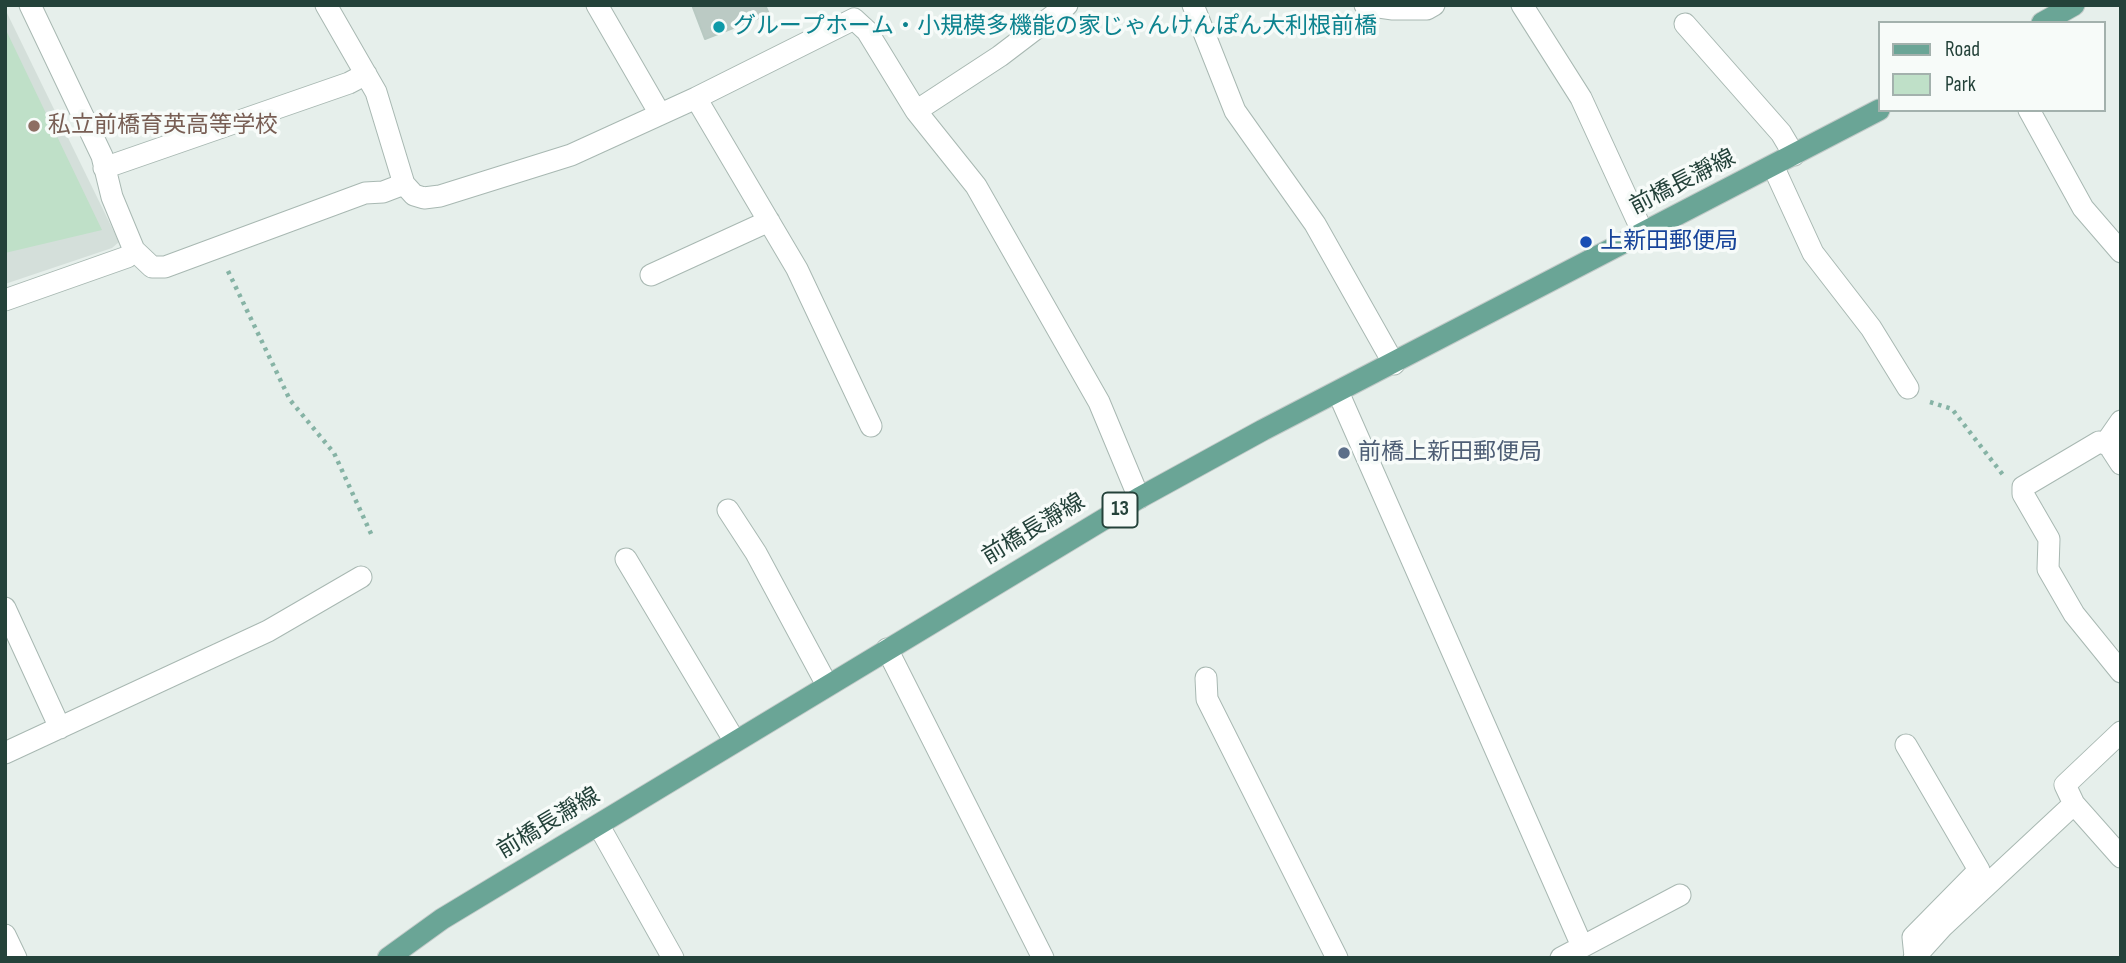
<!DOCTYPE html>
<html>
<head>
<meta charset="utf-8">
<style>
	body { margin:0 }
	#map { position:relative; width:2126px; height:963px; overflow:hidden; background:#e6efeb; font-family:"Sofia Sans Condensed",sans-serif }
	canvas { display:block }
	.frame { position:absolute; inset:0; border:7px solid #24423a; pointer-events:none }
	.legend { position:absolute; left:1878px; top:21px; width:228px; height:91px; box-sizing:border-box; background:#f7fbf9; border:2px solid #a3b1ad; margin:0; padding:9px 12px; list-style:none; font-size:21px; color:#24423a }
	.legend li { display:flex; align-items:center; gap:14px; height:35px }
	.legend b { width:35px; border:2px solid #a3b1ad }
</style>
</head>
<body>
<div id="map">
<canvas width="2126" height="963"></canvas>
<div class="frame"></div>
<ul class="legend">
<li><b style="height:9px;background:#6aa596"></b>Road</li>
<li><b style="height:19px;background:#bfe0c8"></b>Park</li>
</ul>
</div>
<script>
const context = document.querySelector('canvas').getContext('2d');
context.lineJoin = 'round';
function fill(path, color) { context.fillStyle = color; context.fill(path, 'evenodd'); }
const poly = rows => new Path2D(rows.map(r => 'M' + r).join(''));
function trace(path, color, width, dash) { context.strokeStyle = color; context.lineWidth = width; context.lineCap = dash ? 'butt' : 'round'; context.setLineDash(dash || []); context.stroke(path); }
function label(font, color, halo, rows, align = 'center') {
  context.font = font + ' "Sofia Sans Condensed","Noto Sans JP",sans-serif'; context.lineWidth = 7; context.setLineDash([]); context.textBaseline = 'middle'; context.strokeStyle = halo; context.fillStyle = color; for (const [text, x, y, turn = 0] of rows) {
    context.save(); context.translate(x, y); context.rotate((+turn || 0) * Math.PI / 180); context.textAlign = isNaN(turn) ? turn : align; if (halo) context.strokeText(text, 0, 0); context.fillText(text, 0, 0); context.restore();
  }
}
const built = poly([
	[5,9,119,242,112,248,5,284]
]);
const green = poly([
	[5,28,102,230,5,253]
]);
const building = poly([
	[692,5,765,5,769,14,705,39,692,5]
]);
const path = poly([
	[228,271,290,400,334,453,373,538],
	[1930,402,1952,409,2003,475]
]);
const minor = poly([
	[326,5,376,92,404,184,414,195,424,198,440,196,571,155,696,98,854,19,867,31,916,111,976,186,1099,402,1139,498],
	[597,5,660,114],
	[1193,5,1235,111,1315,224,1394,364],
	[1365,5,1393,9,1427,9,1434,5],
	[1522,5,1581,98,1643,233],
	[1685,24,1781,133,1794,155],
	[696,98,797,269,871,426],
	[2029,110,2083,208,2121,252],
	[916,111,1000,56,1067,5],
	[1773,166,1813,253,1871,328,1908,388],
	[104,168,349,83,366,74],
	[134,250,152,267,165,267,365,193,383,192,404,184],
	[651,275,769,221],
	[5,300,127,257,134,250,112,197,102,156,30,5],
	[1338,392,1582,946],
	[2105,444,2121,421],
	[2121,464,2108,444,2099,442,2023,487,2023,494,2049,539,2048,569,2074,614,2121,672],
	[728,510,756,553,827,685],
	[626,559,734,740],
	[5,608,60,728],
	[887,649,1043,958],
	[1206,678,1207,699,1337,958],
	[2121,732,2065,785,2074,804,2121,857],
	[1906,745,1979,870,1913,937,1915,957],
	[5,753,268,631,361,577],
	[599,826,673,958],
	[5,935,16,958],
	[1561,958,1680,895],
	[1914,958,1943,926,2074,804]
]);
const major = poly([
	[2042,23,2074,5],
	[388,958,442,919,1139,498,1263,430,1879,110]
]);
const markers = [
	[719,27,7,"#0f9aa8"],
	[34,126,7,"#8d6e63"],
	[1586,242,7,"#1a4fb4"],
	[1344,453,7,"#5c6f8a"]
];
const shields = [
	[1120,510,35]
];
const shieldNames = [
	["13",1120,510]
];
const cultureNames = [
	["グループホーム・小規模多機能の家じゃんけんぽん大利根前橋",733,27]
];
const educationNames = [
	["私立前橋育英高等学校",48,126]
];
const streetNames = [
	["前橋長瀞線",1683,183,-27],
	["前橋長瀞線",1034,530,-31],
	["前橋長瀞線",549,824,-31]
];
const transitNames = [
	["上新田郵便局",1600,242]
];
const serviceNames = [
	["前橋上新田郵便局",1358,453]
];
fill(built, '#d4dfda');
fill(green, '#bfe0c8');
fill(building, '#bbcac4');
trace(building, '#b8c9c2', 2);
trace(minor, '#a8b8b2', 23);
trace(major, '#c2cac8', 23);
trace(path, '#86b3a5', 4.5, [3.5, 5]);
trace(minor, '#fff', 21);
trace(major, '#6aa596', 21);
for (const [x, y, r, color] of markers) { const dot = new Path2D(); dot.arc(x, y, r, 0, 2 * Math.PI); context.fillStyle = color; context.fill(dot); trace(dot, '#f7fbf9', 2.5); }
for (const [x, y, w] of shields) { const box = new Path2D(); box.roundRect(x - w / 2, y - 17.5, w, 35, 5); context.fillStyle = '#f7fbf9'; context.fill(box); trace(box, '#24423a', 2); }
label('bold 21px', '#24423a', null, shieldNames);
label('23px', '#0d838f', '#f7fbf9', cultureNames, 'left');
label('23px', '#785e54', '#f7fbf9', educationNames, 'left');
label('23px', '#24423a', '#f7fbf9', streetNames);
label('23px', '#164399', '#f7fbf9', transitNames, 'left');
label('23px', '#4e5e75', '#f7fbf9', serviceNames, 'left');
</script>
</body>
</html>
